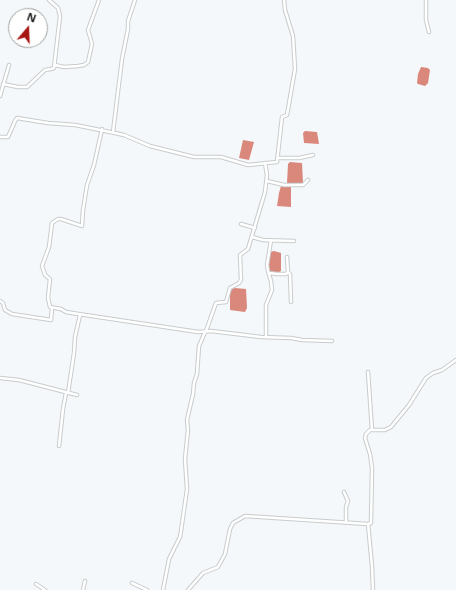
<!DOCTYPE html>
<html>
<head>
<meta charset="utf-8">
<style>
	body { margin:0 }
	#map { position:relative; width:456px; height:590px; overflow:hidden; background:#f4f8fa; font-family:"Noto Sans",sans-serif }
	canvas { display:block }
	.north { position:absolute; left:8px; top:8px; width:40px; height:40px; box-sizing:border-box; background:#fff; border:1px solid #a3a3a3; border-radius:50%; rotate:19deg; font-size:11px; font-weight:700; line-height:16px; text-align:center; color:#181a1a }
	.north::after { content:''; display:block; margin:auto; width:14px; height:18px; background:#a71310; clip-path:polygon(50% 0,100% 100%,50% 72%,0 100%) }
</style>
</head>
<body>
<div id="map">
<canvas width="456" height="590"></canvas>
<div class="north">N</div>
</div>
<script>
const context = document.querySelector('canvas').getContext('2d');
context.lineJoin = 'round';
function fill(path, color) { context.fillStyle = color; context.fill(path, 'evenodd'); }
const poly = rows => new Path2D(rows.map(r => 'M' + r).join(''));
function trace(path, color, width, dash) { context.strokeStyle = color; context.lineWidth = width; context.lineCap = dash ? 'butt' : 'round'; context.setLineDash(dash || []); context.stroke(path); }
const water = poly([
	[421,67,428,68,430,70,428,83,425,86,418,84,417,83,418,74],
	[305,131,317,132,319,144,304,143,303,133],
	[243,140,254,142,249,160,239,158],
	[290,162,302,163,303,183,287,183,288,164],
	[281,186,291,186,291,207,277,206,279,193],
	[274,251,281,253,281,271,278,273,269,272,269,254,270,252],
	[235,288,246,289,247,308,245,312,230,310,230,292,231,289]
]);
const minor = poly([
	[426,0,426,20,429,32],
	[55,65,64,67,78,66,84,65,88,62,92,44,88,30,99,0],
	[3,84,18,87,27,87,45,70,51,69,54,68,60,16,58,8,49,0],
	[0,96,9,65],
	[102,129,94,165,87,185,83,210,82,226,61,219,58,219,52,223,49,247,42,266,45,275,50,279,48,298,50,307,61,309,66,312,72,313,198,332,211,331,261,337,291,338,302,340,332,341],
	[113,132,122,59,128,29,128,21,135,0],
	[0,137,8,137,15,121,17,118,48,123,75,125,115,133,124,135,150,146,194,157,221,157,248,165,277,162,282,117,287,115,295,69,293,36,285,10,284,0],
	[277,158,299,158,313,155],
	[267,181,284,185,303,185,308,180],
	[241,224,255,228],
	[252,237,263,240,294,241],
	[287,257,288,272,290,274,291,302],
	[269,273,277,274,286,274,288,272],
	[0,301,3,303,5,310,12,314,51,320,52,307],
	[206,331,216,303,226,302,230,288,239,283,241,280,240,255,248,249,265,192,267,175,265,163],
	[266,337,266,305,272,290,271,281,268,271,267,265,271,240],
	[368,372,372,430],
	[0,378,19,380,77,395],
	[68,393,74,353,75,337,80,315],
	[59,446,63,409,66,393],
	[344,492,348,501,346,507,346,522],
	[368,524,372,566,373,590],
	[132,583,147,590],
	[36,584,45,590],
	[83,590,85,581],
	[163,590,169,559,180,537,181,531,187,489,185,459,188,430,187,420,193,394,194,383,197,374,199,346,205,332],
	[188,590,203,573,218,567,225,554,230,529,233,523,245,516,368,524,371,523,372,468,370,454,365,438,366,434,370,430,385,430,391,427,409,405,426,378,433,373,442,370,456,360]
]);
fill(water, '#da887c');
trace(minor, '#c8cccd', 4.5);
trace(minor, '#fff', 2.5);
</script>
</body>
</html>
